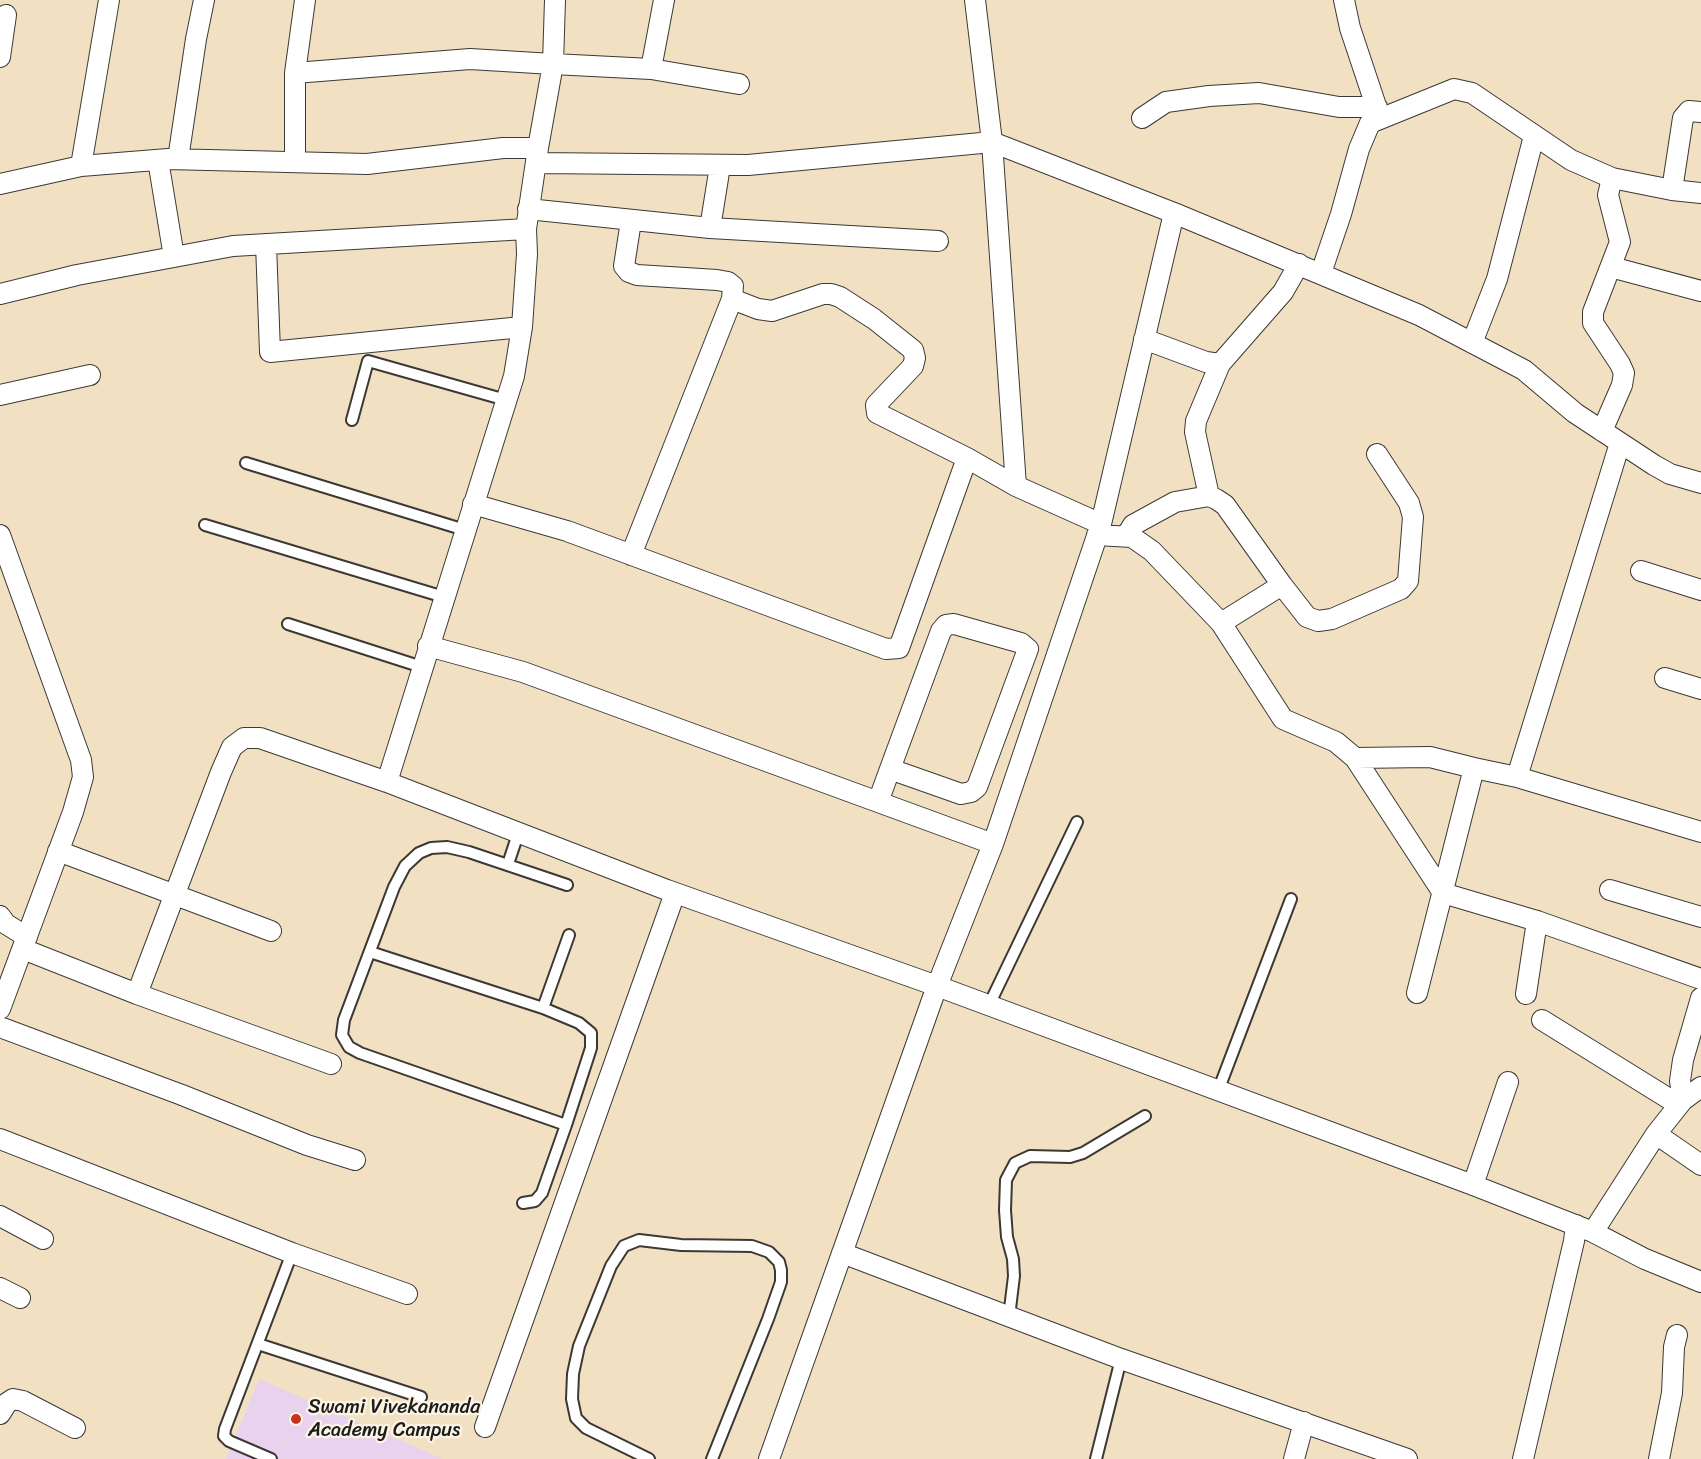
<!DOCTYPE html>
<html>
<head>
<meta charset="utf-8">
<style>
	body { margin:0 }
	canvas { display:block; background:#f2e0c2 }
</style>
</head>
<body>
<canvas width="1701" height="1459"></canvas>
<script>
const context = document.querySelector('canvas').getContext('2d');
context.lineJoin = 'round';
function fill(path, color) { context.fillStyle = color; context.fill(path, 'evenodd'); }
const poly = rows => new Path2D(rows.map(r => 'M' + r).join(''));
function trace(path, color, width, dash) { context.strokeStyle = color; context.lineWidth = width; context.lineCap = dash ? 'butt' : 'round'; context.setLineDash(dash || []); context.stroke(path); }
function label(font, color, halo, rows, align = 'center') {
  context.font = font + ' Sriracha,sans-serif'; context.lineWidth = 4.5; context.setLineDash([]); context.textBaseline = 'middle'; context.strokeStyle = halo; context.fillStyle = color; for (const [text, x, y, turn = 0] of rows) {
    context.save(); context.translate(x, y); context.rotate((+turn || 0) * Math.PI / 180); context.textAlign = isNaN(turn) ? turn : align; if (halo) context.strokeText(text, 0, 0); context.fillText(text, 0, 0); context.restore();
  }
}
const built = poly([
	[259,1379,443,1459,226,1459]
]);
const service = poly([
	[352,420,368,361,506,400],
	[246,463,465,530],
	[205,525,444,597],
	[288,624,422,667],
	[508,864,518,834],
	[370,952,543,1008,579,1023,591,1033,591,1048,566,1125],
	[989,1005,1077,822],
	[543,1008,569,935],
	[1218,1091,1291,899],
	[523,1203,535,1201,542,1193,566,1125,360,1053,349,1047,342,1035,344,1020,394,887,405,866,419,853,431,848,447,847,469,852,567,885],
	[1009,1317,1014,1276,1013,1259,1007,1237,1005,1210,1006,1180,1015,1163,1030,1156,1070,1157,1083,1153,1145,1116],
	[258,1344,421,1397],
	[271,1459,229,1441,224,1436,225,1429,292,1253],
	[649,1459,586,1428,576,1418,572,1399,573,1374,579,1346,611,1266,624,1246,639,1240,681,1245,752,1246,769,1252,779,1262,781,1270,781,1282,768,1319,712,1459],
	[1096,1459,1121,1359]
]);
const minor = poly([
	[555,0,553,64,651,69,664,0],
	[975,0,992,142,1016,486,1101,524],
	[1344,0,1350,28,1380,118],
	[0,57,6,15],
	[651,69,739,84],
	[295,73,470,59,553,64,538,148],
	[1701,112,1689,111,1683,118,1672,190,1701,193],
	[1142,118,1166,102,1209,96,1259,93,1339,107,1377,107],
	[178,159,196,39,204,0],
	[158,160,174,257],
	[295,162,295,73,305,0],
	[536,163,748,165,992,142,1174,213,1101,524,993,844,937,986,769,1459],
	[81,166,109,0],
	[0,184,81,166,168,159,367,164,503,148,538,148,526,229,527,254,522,327,514,376,387,782],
	[528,209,710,228,938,241],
	[1174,213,1419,315,1524,370,1575,413,1654,465,1670,474,1701,483],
	[631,221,624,266,629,272,637,275,717,280,728,282,733,286,732,299,631,555],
	[710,228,720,166],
	[266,244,270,352,522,327],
	[1611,267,1701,291],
	[1321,273,1341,214,1359,149,1370,123,1454,89,1472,93,1571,160,1612,178,1672,190],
	[0,294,77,275,233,246,526,229],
	[732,299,758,309,772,311,823,294,831,294,840,297,874,319,913,350,915,358,913,366,876,405,877,413,967,458],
	[1144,339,1206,362,1220,364,1283,292,1299,264],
	[1472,343,1497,279,1534,136],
	[0,395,90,375],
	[1602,431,1622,385,1624,373,1620,364,1593,323,1593,312,1620,242,1608,195,1612,178],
	[1620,443,1517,777,1701,832],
	[1209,496,1195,432,1196,421,1220,364],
	[473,504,567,531,886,649,899,648,967,458,1016,486],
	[0,535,81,760,83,777,73,812,0,1009],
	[1097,535,1132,537,1152,551,1221,623,1283,719,1336,742,1355,758,1443,893,1537,921,1701,979],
	[1126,536,1133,525,1175,502,1209,496,1216,499,1225,505,1282,585],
	[1641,571,1701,590],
	[1221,623,1282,585,1307,617,1318,621,1332,619,1401,589,1408,581,1413,517,1409,503,1377,454],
	[428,646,523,672,993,844],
	[1665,678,1701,689],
	[1355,758,1430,757,1474,768],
	[878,802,890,769,941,631,946,625,954,624,1021,643,1028,649,977,787,971,792,961,794,890,769],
	[58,851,271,931],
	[1610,890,1701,917],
	[0,916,6,924,27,937],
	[23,949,137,994,331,1064],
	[1417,993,1474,768,1517,777],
	[137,994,221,772,232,747,244,738,260,738,387,782,667,890,937,986,1473,1185,1593,1232,1645,1259,1701,1282],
	[1526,994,1537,921],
	[1542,1020,1679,1105],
	[0,1027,182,1095,307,1145,355,1160],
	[1683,1100,1680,1081,1683,1060,1701,998],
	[1656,1134,1701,1165],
	[0,1139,292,1253,407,1294],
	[1473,1185,1508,1082],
	[0,1216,43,1239],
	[1593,1232,1656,1134,1683,1100,1701,1087],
	[842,1253,1121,1359,1407,1459],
	[0,1288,20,1298],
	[0,1414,7,1403,13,1399,23,1401,75,1428],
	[485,1427,675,893],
	[1294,1459,1304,1422],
	[1523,1459,1574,1241,1576,1225],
	[1659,1459,1672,1393,1674,1347,1677,1335]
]);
const markers = [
	[296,1419,6,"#c8321e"]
];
const poiNames = [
	["Swami Vivekananda",308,1408],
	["Academy Campus",308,1431]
];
fill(built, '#e9d2ed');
trace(service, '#3c3935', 14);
trace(minor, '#3c3935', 22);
trace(service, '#fff', 10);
trace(minor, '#fff', 20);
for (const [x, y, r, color] of markers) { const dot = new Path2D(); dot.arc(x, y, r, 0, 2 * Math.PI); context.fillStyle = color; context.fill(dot); trace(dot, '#fcf5e5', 2); }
label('20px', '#1c1c1c', '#fcf5e5', poiNames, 'left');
</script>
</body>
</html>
